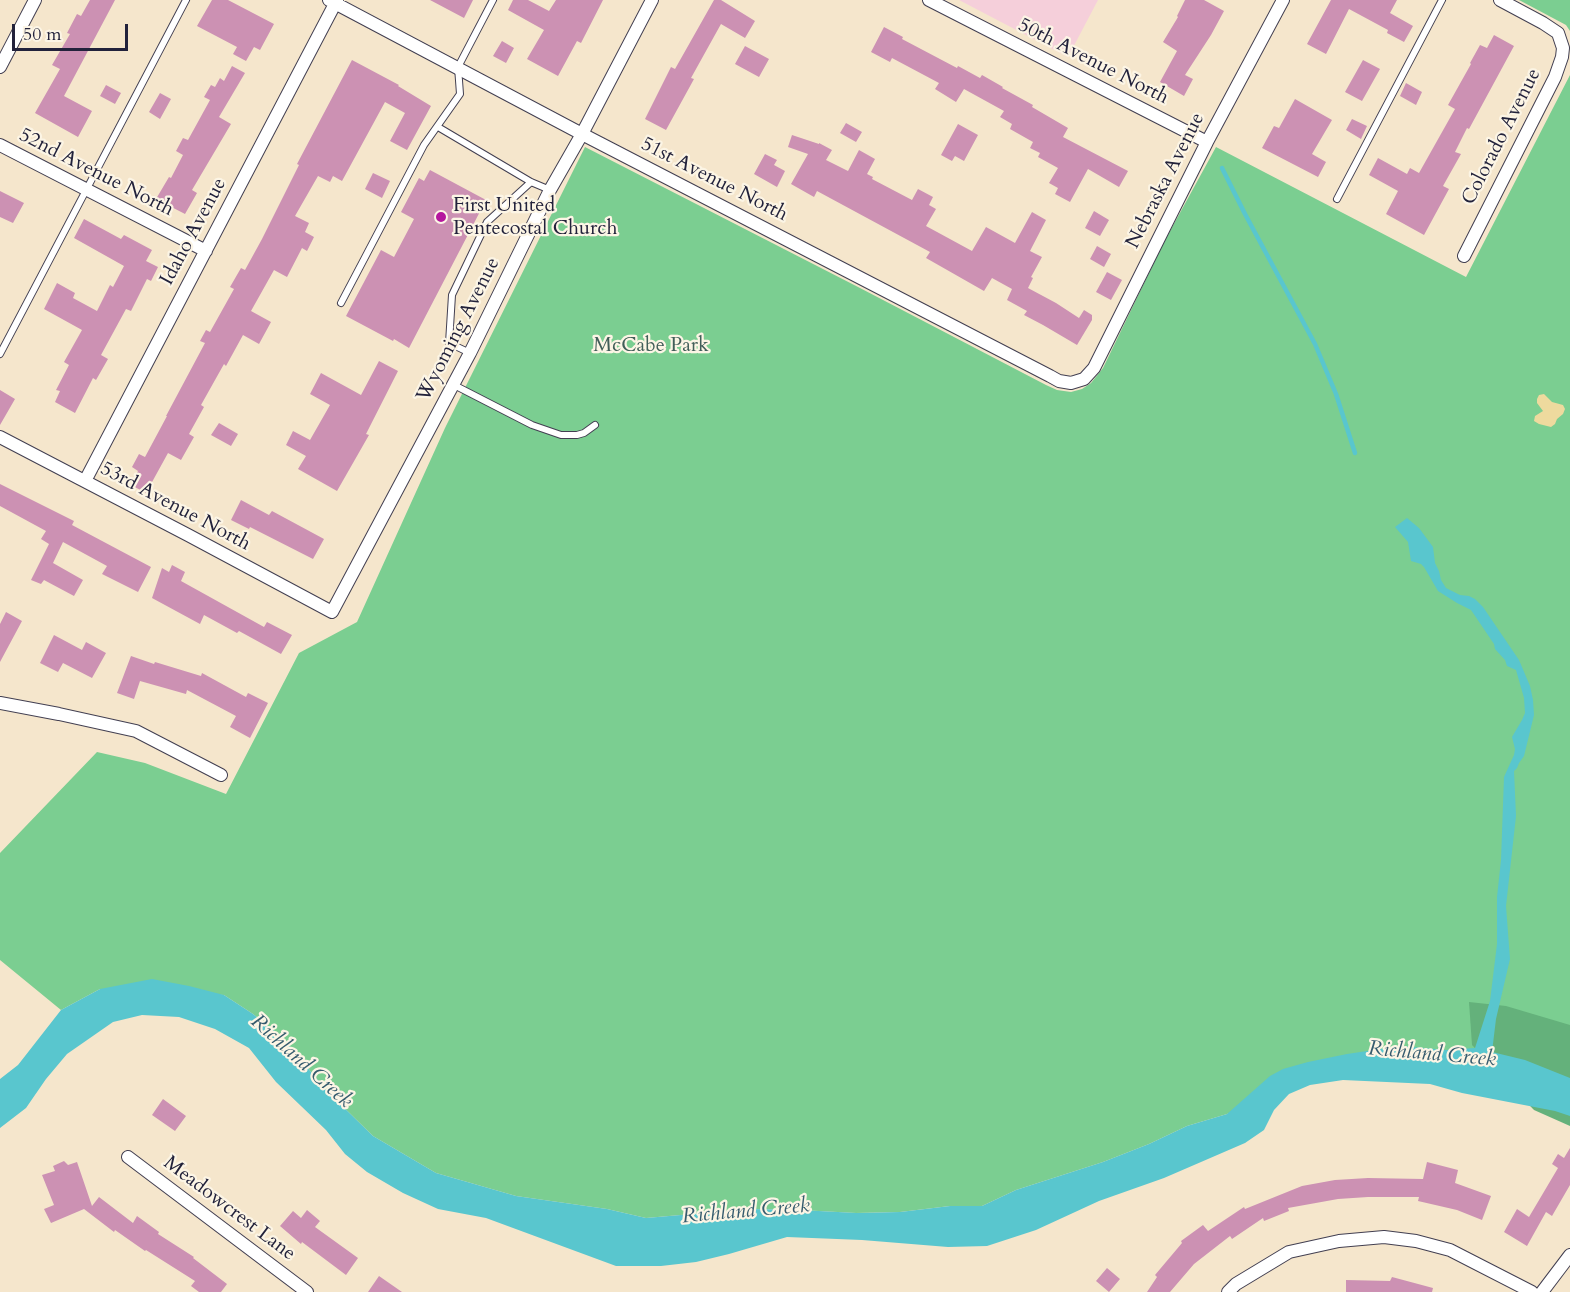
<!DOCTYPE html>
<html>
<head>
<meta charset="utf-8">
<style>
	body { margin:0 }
	#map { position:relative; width:1570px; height:1292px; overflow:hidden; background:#f5e6cc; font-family:Cardo,serif }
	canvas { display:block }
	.scale { position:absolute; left:12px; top:24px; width:116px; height:27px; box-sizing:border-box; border:3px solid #22223b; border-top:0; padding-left:8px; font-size:18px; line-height:21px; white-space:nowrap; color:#22223b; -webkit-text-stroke:4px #fcf5e5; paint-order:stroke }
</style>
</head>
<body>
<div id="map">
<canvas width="1570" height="1292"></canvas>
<div class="scale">50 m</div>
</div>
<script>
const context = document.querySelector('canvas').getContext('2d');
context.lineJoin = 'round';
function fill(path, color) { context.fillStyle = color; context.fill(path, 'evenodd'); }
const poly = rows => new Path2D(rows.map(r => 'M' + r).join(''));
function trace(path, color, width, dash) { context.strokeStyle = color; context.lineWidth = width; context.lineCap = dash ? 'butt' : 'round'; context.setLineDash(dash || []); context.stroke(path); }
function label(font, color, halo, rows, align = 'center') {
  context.font = font + ' Cardo,serif'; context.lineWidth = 4.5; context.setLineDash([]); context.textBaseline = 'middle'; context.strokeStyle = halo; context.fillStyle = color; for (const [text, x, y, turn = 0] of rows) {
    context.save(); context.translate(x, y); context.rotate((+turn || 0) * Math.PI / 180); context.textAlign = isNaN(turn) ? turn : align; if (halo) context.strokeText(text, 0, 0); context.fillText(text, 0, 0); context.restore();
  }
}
const built = poly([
	[959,0,1098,0,1068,57]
]);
const green = poly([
	[1519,0,1570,0,1570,31,1566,25],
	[1570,75,1570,1080,1401,1046,1227,1114,1187,1126,1149,1144,1103,1162,1016,1190,982,1206,950,1206,900,1212,856,1213,800,1210,750,1209,646,1218,607,1209,516,1196,436,1173,373,1136,326,1090,282,1037,253,1014,224,995,100,989,61,1010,0,960,0,853,97,752,145,763,226,794,299,653,357,622,445,428,585,147,860,288,1046,385,1057,390,1071,392,1082,389,1091,383,1103,368,1164,242,1216,147,1466,277]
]);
const forest = poly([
	[1469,1002,1506,1006,1570,1025,1570,1126,1534,1110,1472,1045]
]);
const sand = poly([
	[1544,394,1552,402,1563,405,1565,409,1563,414,1557,419,1555,424,1551,427,1539,424,1534,421,1535,416,1543,411,1537,403,1537,399,1539,395]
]);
const water = poly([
	[1407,518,1419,528,1433,547,1435,563,1439,571,1441,580,1446,588,1460,595,1469,596,1475,599,1483,607,1519,660,1530,686,1533,700,1534,715,1524,756,1519,763,1517,768,1514,771,1516,816,1506,906,1510,959,1496,1019,1492,1052,1525,1060,1570,1078,1570,1116,1555,1111,1462,1093,1430,1084,1343,1080,1310,1085,1289,1094,1274,1110,1264,1130,1245,1143,1164,1178,1099,1201,1036,1230,987,1246,948,1247,862,1240,787,1237,729,1254,696,1262,661,1266,616,1266,486,1218,438,1209,403,1193,367,1172,345,1154,326,1130,276,1082,249,1048,215,1029,179,1017,142,1015,113,1022,67,1054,46,1079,26,1108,0,1128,0,1079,18,1065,61,1010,100,989,152,979,189,986,224,995,253,1014,282,1037,326,1090,373,1136,436,1173,516,1196,607,1209,646,1218,750,1209,800,1210,857,1213,900,1212,950,1206,982,1206,1016,1190,1103,1162,1149,1144,1187,1126,1227,1114,1270,1076,1283,1069,1308,1062,1347,1054,1401,1046,1446,1050,1475,1048,1490,1001,1497,944,1497,897,1501,860,1504,777,1514,755,1515,749,1512,737,1522,720,1525,713,1524,698,1516,670,1507,666,1505,660,1495,649,1494,644,1471,610,1457,603,1438,591,1424,567,1421,564,1411,561,1408,542,1395,527]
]);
const stream = poly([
	[1222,168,1245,214,1315,344,1336,394,1355,453]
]);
const building = poly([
	[90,0,115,0,64,96,92,111,78,137,35,113,60,69,52,65,70,34,67,33,77,14,81,16],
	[212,0,228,0,274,24,260,50,254,47,246,61,233,54,237,47,197,26],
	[430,0,473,0,464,18],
	[513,0,528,0,549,11,556,0,603,0,581,43,577,41,558,76,527,59,544,30,508,10],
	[714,0,721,0,755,21,745,38,721,24,691,78,694,79,666,130,645,119,671,67,675,69],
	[1185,0,1204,0,1224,11,1211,35,1185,75,1193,79,1184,96,1160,82,1177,51,1163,42,1178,17,1177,16],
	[1331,0,1397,0,1390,13,1413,26,1404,42,1387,33,1388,30,1349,9,1326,54,1307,44],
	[884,27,903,37,902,39,957,68,958,66,980,78,982,75,1003,87,1002,88,1033,105,1032,107,1068,128,1063,137,1128,171,1119,187,1088,169,1070,202,1055,194,1058,188,1049,183,1058,168,1038,157,1040,153,1030,148,1033,142,1010,129,1012,124,1000,117,1004,111,964,89,956,102,935,89,939,83,892,58,890,62,871,52],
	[1494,35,1514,46,1469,129,1467,128,1455,152,1461,154,1443,186,1449,189,1424,235,1386,214,1398,191,1369,175,1378,158,1407,174,1410,168,1419,173,1455,109,1448,105,1471,64,1470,63,1480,45,1487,48],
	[502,41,514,48,506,63,493,56],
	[745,46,769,59,759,77,735,64],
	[352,60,399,85,398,86,431,106,407,150,390,141,405,113,385,102,342,181,333,176,330,182,318,176,295,216,309,223,305,232,314,237,307,251,302,248,287,277,274,270,251,311,271,322,259,344,243,335,226,366,224,364,201,405,204,407,189,434,194,437,181,460,168,453,146,493,131,485,138,471,132,467,139,454,145,457,167,416,166,416,205,343,200,341,206,330,210,332,234,289,230,287,241,268,245,270,262,239,299,165,297,164],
	[1363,60,1380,69,1362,101,1345,92],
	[232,66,245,73,219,117,231,124,192,190,197,193,185,214,156,199,169,177,171,178,183,155,176,151,183,138,188,140,210,100,204,97,211,85,215,87,220,78,224,81],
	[1406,83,1422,92,1416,105,1400,96],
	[106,85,121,93,115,104,100,96],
	[160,93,171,99,160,119,149,112],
	[1295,99,1332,120,1312,154,1326,162,1318,177,1262,148,1274,126,1279,128],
	[1352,119,1367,126,1361,139,1346,130],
	[846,123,862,132,856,142,840,133],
	[958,124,978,135,964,161,955,156,952,161,941,155],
	[792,135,819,144,819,143,832,150,826,160,848,171,859,150,875,159,867,174,873,177,872,179,912,200,918,189,933,197,929,205,936,209,926,226,972,251,986,227,1015,243,1032,212,1046,220,1030,251,1042,257,1031,277,1033,278,1028,288,1056,303,1079,318,1084,310,1092,315,1092,320,1077,345,1043,325,1024,315,1027,311,1007,300,1012,289,992,278,984,291,926,258,930,252,817,191,814,197,791,184,808,154,788,147],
	[765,154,777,160,774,165,785,171,777,187,754,174],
	[430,170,486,200,409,348,394,339,393,341,346,316,381,250,394,257,414,219,401,212,419,178,424,181],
	[373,173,390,181,382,198,365,189],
	[0,191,24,203,13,223,0,217],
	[1094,211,1109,220,1100,236,1085,228],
	[84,219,121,239,124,235,152,250,146,261,158,267,151,281,147,279,131,311,126,309,101,355,108,359,96,380,93,378,75,413,55,402,60,391,56,390,69,365,64,362,82,330,44,309,57,283,75,293,73,298,97,311,110,285,113,287,124,266,74,238],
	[1097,246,1111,254,1104,267,1090,259],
	[1107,272,1122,280,1111,300,1096,292],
	[379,361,398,371,366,434,369,435,337,491,298,469,306,456,286,445,293,431,310,440,330,405,310,394,321,373,361,395],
	[0,390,15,399,0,425],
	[219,423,238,434,231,446,211,435],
	[0,484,74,521,72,525,151,567,138,592,102,574,107,566,63,542,53,563,83,580,74,596,44,580,41,584,31,580,49,544,41,539,46,531,0,506],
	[241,500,269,515,272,511,324,539,313,559,250,527,249,529,231,520],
	[172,565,185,572,181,581,264,627,267,622,292,635,281,654,239,631,237,633,204,615,200,624,152,598,162,568,169,572],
	[6,612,22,621,0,662,0,624],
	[54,635,82,650,86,642,106,653,92,678,63,663,58,672,40,663],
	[131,656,154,664,155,662,201,676,202,673,246,697,248,693,268,703,250,738,230,727,236,716,187,690,186,694,140,681,134,699,117,693],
	[163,1099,186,1116,175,1131,152,1115],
	[1570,1148,1570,1185,1552,1216,1546,1212,1527,1246,1504,1232,1517,1209,1529,1217,1558,1168,1552,1164,1558,1154,1564,1158],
	[64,1161,68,1165,77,1162,92,1206,99,1197,133,1223,137,1216,159,1232,158,1234,194,1257,193,1258,227,1284,221,1292,199,1292,191,1286,195,1281,146,1250,145,1251,115,1230,114,1232,84,1209,51,1223,44,1209,54,1205,42,1175,55,1171,53,1166],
	[1427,1162,1458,1170,1455,1183,1491,1196,1482,1220,1457,1210,1418,1201,1419,1197,1368,1197,1338,1199,1288,1208,1289,1211,1264,1221,1263,1218,1232,1239,1230,1236,1194,1264,1170,1292,1147,1292,1157,1277,1155,1275,1182,1243,1181,1241,1203,1225,1208,1231,1244,1207,1245,1209,1302,1186,1335,1180,1368,1178,1423,1179],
	[307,1210,320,1221,315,1227,358,1258,346,1275,302,1242,301,1244,280,1226,293,1211,301,1218],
	[1107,1268,1120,1279,1109,1292,1096,1281],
	[379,1276,402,1292,368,1292],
	[1392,1277,1433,1288,1432,1292,1346,1292,1346,1280,1390,1281]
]);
const lane = poly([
	[438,127,531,182,550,190],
	[1337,199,1442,0],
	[341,303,424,145,460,94,458,67,493,0],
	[470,353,449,343,452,295,487,222,531,182],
	[0,354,186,0],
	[454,385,532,425,561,435,577,435,584,433,595,425]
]);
const street = poly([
	[329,0,582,134,1050,376,1059,381,1071,383,1084,379,1094,368,1207,142,1283,0],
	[929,0,1207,142],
	[0,67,35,0],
	[0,145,206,251],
	[1464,256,1555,77,1562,57,1563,48,1558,33,1543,23,1500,0],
	[0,437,188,535,332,612,470,353,550,190,582,134,652,0],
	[85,481,337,0],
	[0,703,59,714,136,731,221,775],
	[128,1157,307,1292],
	[1228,1292,1236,1284,1289,1252,1339,1241,1384,1237,1416,1241,1450,1250,1532,1292],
	[1542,1292,1570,1255]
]);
const markers = [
	[441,217,6,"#b5179e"]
];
const streetNames = [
	["50th Avenue North",1093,62,27],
	["Colorado Avenue",1502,137,-63],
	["52nd Avenue North",96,173,27],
	["51st Avenue North",714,180,27],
	["Nebraska Avenue",1166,181,-63],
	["Idaho Avenue",194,232,-62],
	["Wyoming Avenue",459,330,-63],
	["53rd Avenue North",175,507,28],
	["Meadowcrest Lane",229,1209,37]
];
const poiNames = [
	["First United",453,206],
	["Pentecostal Church",453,229]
];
const parkNames = [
	["McCabe Park",651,346]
];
const waterNames = [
	["Richland Creek",1432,1055,5],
	["Richland Creek",301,1062,42],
	["Richland Creek",746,1212,-5]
];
fill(built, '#f5cfda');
fill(green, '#7bce91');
fill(forest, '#64b17b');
fill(sand, '#eeda9e');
fill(water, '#59c6ce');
trace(stream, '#59c6ce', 4.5);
fill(building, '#cc91b3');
trace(lane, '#423f51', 8);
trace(street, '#423f51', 14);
trace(lane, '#fff', 6);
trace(street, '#fff', 12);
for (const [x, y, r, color] of markers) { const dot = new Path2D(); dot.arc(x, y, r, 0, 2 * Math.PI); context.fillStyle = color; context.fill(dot); trace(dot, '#fcf5e5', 2); }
label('20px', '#22223b', '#fcf5e5', streetNames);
label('20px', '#22223b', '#fcf5e5', poiNames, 'left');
label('20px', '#415e59', '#fcf5e5', parkNames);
label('italic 21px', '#355b6e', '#fcf5e5', waterNames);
</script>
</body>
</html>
